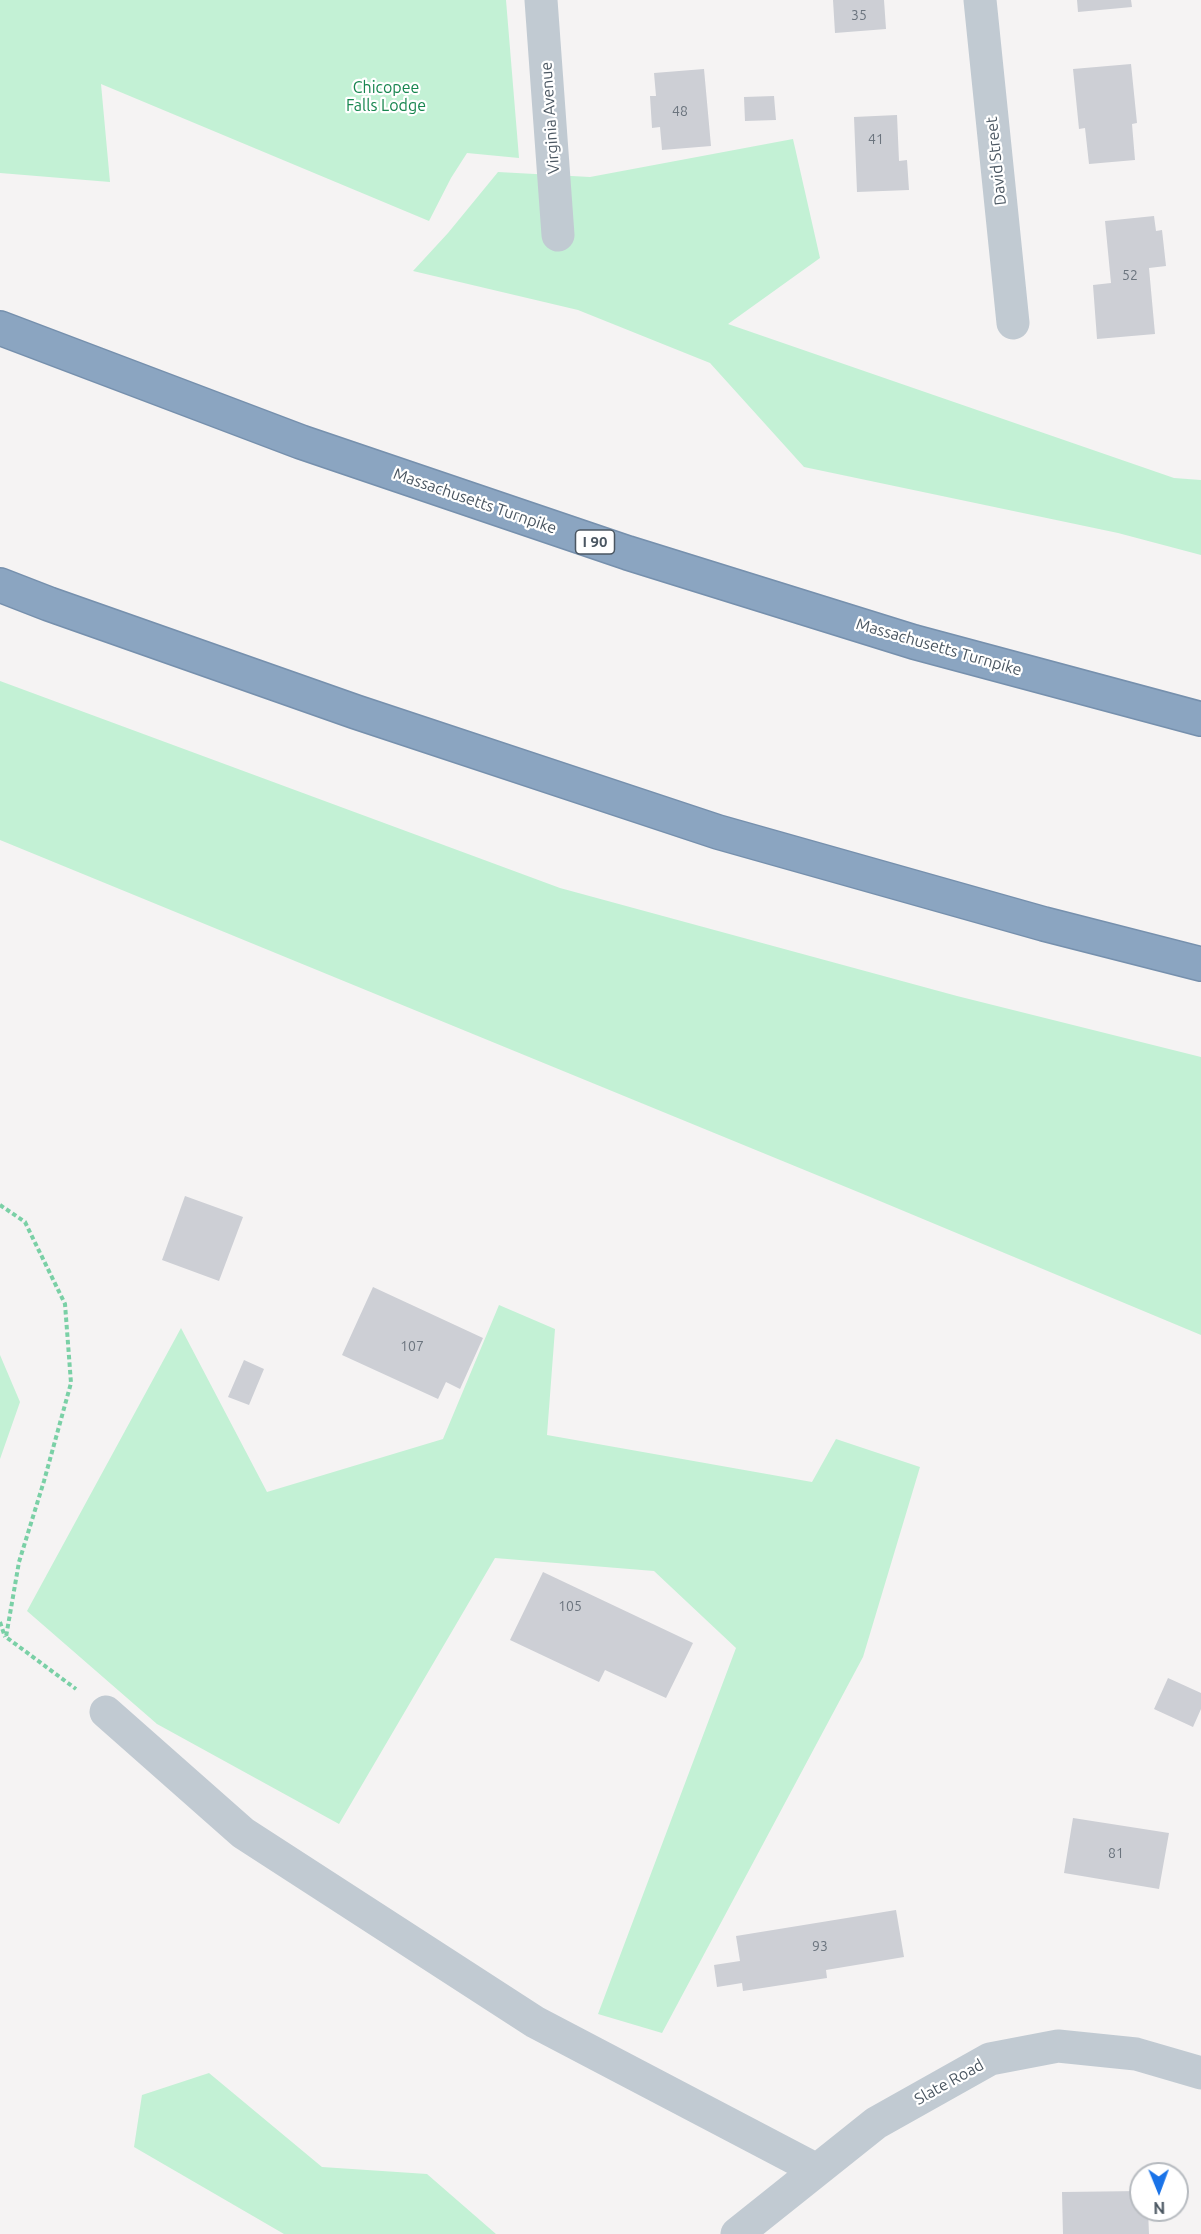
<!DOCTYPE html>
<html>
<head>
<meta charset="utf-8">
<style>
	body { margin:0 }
	#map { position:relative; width:1201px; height:2234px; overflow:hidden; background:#f5f3f3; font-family:Ubuntu,sans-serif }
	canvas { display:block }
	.north { position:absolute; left:1129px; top:2162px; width:60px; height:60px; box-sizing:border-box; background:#fff; border:2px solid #b7bbc0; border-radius:50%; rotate:179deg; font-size:16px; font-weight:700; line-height:24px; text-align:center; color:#4a5661 }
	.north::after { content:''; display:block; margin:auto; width:21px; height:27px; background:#1a73e8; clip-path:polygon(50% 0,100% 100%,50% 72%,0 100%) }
</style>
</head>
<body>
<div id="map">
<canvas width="1201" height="2234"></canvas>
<div class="north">N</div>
</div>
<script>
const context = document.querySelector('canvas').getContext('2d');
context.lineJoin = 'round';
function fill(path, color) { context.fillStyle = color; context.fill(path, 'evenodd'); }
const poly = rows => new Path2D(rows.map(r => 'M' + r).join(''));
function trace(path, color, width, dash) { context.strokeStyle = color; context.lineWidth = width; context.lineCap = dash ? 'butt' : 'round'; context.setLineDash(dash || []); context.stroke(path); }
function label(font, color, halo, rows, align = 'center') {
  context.font = font + ' Ubuntu,sans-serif'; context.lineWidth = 4.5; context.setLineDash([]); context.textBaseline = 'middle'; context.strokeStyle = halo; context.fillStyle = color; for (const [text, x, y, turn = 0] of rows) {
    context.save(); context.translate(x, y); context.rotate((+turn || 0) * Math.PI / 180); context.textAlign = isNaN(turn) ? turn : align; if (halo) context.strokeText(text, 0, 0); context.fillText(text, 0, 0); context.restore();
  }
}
const green = poly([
	[0,0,506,0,519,158,467,153,451,178,429,221,101,84,110,182,0,173],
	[793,139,820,258,728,324,1174,478,1201,480,1201,555,1118,533,804,467,710,363,578,310,413,271,448,233,498,172,590,177],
	[0,681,560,888,957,996,1201,1057,1201,1335,863,1194,0,840],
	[499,1305,555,1329,547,1435,812,1482,836,1439,920,1467,863,1657,662,2033,598,2014,736,1648,654,1571,495,1558,339,1824,157,1724,27,1611,181,1328,267,1492,443,1439],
	[0,1355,20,1402,0,1459],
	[209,2073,322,2167,427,2174,496,2234,284,2234,134,2147,142,2095]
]);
const building = poly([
	[833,0,884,0,886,29,835,33],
	[1077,0,1131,0,1132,7,1078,12],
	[1131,64,1137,123,1132,124,1135,160,1089,164,1085,128,1079,129,1073,69],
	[704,69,711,146,662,150,660,127,652,128,650,96,656,96,654,73],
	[774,96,776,120,745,121,744,97],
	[897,115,899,161,907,160,909,190,857,192,854,117],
	[1154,216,1156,231,1162,230,1166,266,1149,268,1155,334,1097,339,1093,285,1111,283,1105,221],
	[185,1196,243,1217,219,1281,162,1260],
	[373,1287,483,1338,460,1389,446,1382,438,1399,342,1355],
	[244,1360,264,1369,249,1405,228,1397],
	[543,1572,693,1643,666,1698,605,1670,599,1682,510,1640],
	[1168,1678,1201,1693,1201,1709,1193,1727,1154,1709],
	[1073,1818,1169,1833,1159,1889,1064,1873],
	[896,1910,904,1957,826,1970,827,1978,743,1991,742,1983,717,1987,714,1965,740,1961,736,1936],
	[1141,2191,1141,2210,1148,2210,1149,2234,1063,2234,1062,2192]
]);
const path = poly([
	[0,1205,25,1222,65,1304,71,1383,44,1481,19,1562,6,1637,76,1689],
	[0,1622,5,1637]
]);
const minor = poly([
	[541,0,558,235],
	[980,0,1013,323],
	[106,1712,243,1833,535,2022,817,2170],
	[737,2234,876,2123,990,2059,1058,2046,1136,2054,1201,2073]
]);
const motorway = poly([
	[0,328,301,442,628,553,914,642,1201,719],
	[0,585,49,604,356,712,718,832,1044,924,1201,964]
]);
const numberNames = [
	["35",859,15],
	["48",680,111],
	["41",876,139],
	["52",1130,275],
	["107",412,1346],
	["105",570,1606],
	["81",1116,1853],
	["93",820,1946]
];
const shields = [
	[595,542,39]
];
const shieldNames = [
	["I 90",595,542]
];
const parkNames = [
	["Chicopee",386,88],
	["Falls Lodge",386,106]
];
const streetNames = [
	["Virginia Avenue",550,118,-94],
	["David Street",996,161,-96],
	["Massachusetts Turnpike",475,501,19],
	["Massachusetts Turnpike",939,647,16],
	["Slate Road",949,2082,-29]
];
fill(green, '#c3f1d5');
fill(building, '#cdcfd5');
trace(motorway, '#7690ad', 36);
trace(path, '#7ad0a6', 4, [4.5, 3]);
trace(minor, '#c1cad2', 33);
trace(motorway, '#8ba5c1', 33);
label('14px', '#6b747e', null, numberNames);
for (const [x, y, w] of shields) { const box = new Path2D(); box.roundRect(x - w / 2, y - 12, w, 24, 4.5); context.fillStyle = '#fff'; context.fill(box); trace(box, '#4a5661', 1.5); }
label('bold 15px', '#4a5661', null, shieldNames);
label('16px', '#17864f', '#fff', parkNames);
label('16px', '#4a5661', '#fff', streetNames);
</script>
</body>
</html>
